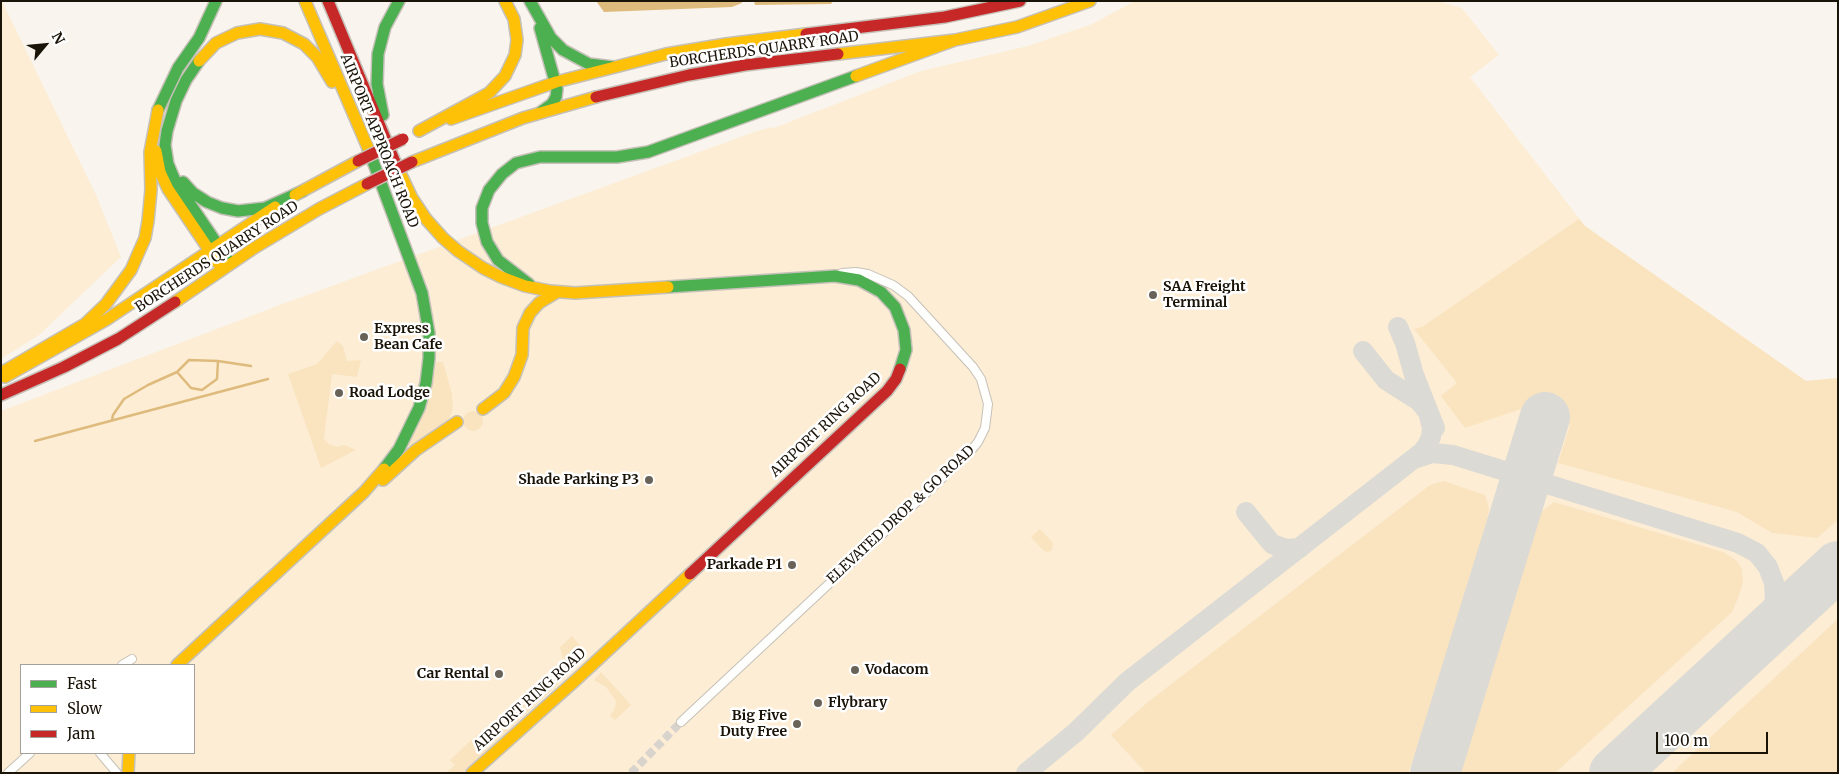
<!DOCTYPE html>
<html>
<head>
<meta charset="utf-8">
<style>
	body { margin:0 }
	#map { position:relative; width:1839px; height:774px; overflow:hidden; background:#f9f5ee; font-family:Merriweather,serif }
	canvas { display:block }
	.frame { position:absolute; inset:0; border:2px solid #1a1308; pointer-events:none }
	.legend { position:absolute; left:20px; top:664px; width:175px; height:90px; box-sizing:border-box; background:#fff; border:1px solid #a3a19c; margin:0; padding:6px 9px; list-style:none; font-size:15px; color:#1a1308 }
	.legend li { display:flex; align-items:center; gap:10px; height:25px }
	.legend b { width:25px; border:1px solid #a3a19c }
	.north { position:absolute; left:20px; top:20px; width:50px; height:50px; -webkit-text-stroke:4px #fff; paint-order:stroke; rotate:62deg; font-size:14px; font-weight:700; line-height:20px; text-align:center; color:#1a1308 }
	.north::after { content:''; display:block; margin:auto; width:18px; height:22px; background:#1a1308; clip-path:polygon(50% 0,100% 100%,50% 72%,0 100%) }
	.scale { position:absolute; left:1656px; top:732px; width:112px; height:22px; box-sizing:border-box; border:2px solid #1a1308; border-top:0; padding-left:6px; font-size:15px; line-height:18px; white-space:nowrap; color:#1a1308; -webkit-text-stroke:4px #fff; paint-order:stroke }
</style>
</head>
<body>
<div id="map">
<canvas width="1839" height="774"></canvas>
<div class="frame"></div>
<ul class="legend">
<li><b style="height:6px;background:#4caf50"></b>Fast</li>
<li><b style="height:6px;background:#ffc107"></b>Slow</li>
<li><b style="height:6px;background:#c62828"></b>Jam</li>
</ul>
<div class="north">N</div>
<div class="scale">100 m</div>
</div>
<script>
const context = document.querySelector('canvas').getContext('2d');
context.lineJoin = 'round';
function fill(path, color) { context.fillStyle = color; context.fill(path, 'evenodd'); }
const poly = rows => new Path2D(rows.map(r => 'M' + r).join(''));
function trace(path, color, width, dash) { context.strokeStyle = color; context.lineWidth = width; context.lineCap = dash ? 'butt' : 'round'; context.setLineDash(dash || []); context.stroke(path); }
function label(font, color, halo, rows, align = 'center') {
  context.font = font + ' Merriweather,serif'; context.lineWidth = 5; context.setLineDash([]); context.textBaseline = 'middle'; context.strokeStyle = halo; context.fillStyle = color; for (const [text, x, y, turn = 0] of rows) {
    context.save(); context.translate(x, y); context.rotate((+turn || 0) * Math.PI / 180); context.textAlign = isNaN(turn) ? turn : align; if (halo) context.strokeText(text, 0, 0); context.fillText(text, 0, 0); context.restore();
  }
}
const built = poly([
	[2,1,96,195,121,257,39,335,1,359],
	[1135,1,1437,1,1462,8,1499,55,1470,77,1585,226,1806,381,1838,378,1838,773,1,773,1,411,285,303,757,131,773,127,774,128,921,71,1028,46,1092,24],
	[21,665,194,665,194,753,21,753]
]);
const green = poly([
	[1579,219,1585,226,1806,381,1838,378,1838,520,1817,538,1772,533,1737,512,1558,463,1570,425,1521,409,1465,428,1441,396,1457,383,1414,329,1422,327],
	[337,341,343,346,347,361,361,360,357,377,332,374,324,439,329,444,337,447,345,445,356,450,321,468,288,374,317,364],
	[436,362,443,362,452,394,453,407,450,417,445,425,413,447,407,445,423,413,431,390],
	'463 421a10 10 0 1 1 20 0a10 10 0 1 1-20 0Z',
	[1444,481,1485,495,1489,509,1480,562,1408,773,1146,773,1111,735,1148,702,1430,485],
	[1554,502,1723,552,1737,561,1742,569,1743,582,1738,598,1732,612,1555,773,1460,773,1541,512],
	[1040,529,1053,543,1052,550,1048,552,1044,551,1031,537],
	[1838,619,1838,773,1672,773],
	[572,636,585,652,584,660,462,773,446,773,455,765,450,760,482,730,487,734,566,662,562,656,560,647],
	[601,672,631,705,615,720,610,716,615,708,616,701,606,687,594,680]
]);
const water = poly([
	[596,1,741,1,742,3,732,7,604,12],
	[754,1,833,1,831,4,755,5]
]);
const stream = poly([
	[177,372,189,360,218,361,251,366],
	[112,420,113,415,124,399,148,385,177,372,191,388,202,390,217,379,218,361],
	[35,441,268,379]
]);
const taxiway = poly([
	[1398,327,1405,343,1414,375,1435,428],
	[1363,351,1386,380,1419,401,1427,411],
	[1414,459,1432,453,1453,455,1738,543,1757,553,1768,567,1774,583,1775,600,1771,612,1754,641,1708,686],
	[1246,512,1272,544,1286,549,1300,548],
	[1831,572,1838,580],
	[1026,773,1076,732,1127,682,1421,453,1427,446,1431,437,1432,428,1429,416]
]);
const runway = poly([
	[1435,773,1545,417],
	[1614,773,1838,566]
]);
const streetTunnel = poly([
	[631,773,681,722]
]);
const street = poly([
	[122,665,132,659],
	[681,722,969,453,978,442,985,428,988,404,981,379,973,367,908,296,893,285,868,274,856,272,842,273],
	[100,753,117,773],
	[8,773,30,753]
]);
const fast = poly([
	[530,1,551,38,563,50,589,64,613,67],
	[540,28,557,89,556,97,552,104,541,112],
	[199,61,186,80,176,101,167,131,165,145,168,164,176,183,230,263],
	[158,110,178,68,199,38,216,1],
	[383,115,377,84,378,54,385,27,399,1],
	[368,148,422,293,429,333,429,358,426,383,419,408,399,449,384,469],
	[183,182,193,193,207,202,222,208,238,211,265,208,303,191],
	[529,284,498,260,487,242,482,223,482,208,489,190,502,174,516,163,540,157,617,157,648,152,856,76],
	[668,287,835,276,859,280,881,292,895,307,904,330,906,350,900,369]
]);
const slow = poly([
	[305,1,368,148],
	[838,54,955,40,1017,27,1090,1],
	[199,61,216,43,237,33,260,29,283,33,304,44,317,57,332,82],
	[856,76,955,40],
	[451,119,556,82,666,54,726,44,806,34],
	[419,131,489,93,505,76,515,55,517,40,514,19,505,1],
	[156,151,160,172,168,189,222,269],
	[395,162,412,198,426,219,443,238,458,251,483,268,501,277,525,286,550,291,575,293,668,287],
	[412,162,523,118,596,97],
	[295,195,358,161],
	[175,302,254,248,319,209,367,184],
	[1,373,85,324,106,304,131,270,145,238,148,221,151,190,150,152,158,110],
	[5,377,106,320,275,207],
	[483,409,504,393,514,377,522,355,523,328,530,313,539,303,557,292],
	[383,480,416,450,457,422],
	[177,665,364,492,384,469],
	[128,773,129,753],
	[472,773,578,678,690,574]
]);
const jam = poly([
	[328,1,395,162],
	[806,34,945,17,1020,1],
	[596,97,689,75,745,65,838,54],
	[1,395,64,367,118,339,175,302],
	[690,574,887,391,896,379,900,369]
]);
const jamBridge = poly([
	[358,161,403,139],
	[367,184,412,162]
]);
const markers = [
	[1153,295,5,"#686258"],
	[364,337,5,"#686258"],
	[339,393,5,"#686258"],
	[649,480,5,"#686258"],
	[792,565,5,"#686258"],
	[855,670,5,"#686258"],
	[499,674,5,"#686258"],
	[818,703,5,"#686258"],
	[797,724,5,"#686258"]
];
const streetNames = [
	["BORCHERDS QUARRY ROAD",764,50,-8],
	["AIRPORT APPROACH ROAD",379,141,68],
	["BORCHERDS QUARRY ROAD",217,257,-33],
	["AIRPORT RING ROAD",826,425,-43],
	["ELEVATED DROP & GO ROAD",901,515,-43],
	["AIRPORT RING ROAD",530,700,-42]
];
const poiNames = [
	["SAA Freight",1163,287],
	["Terminal",1163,303],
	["Express",374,329],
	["Bean Cafe",374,345],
	["Road Lodge",349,393],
	["Shade Parking P3",639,480,"right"],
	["Parkade P1",782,565,"right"],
	["Vodacom",865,670],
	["Car Rental",489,674,"right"],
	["Flybrary",828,703],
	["Big Five",787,716,"right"],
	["Duty Free",787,732,"right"]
];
fill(built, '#fcedd4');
fill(green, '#fae4c0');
fill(water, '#debb7c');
trace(stream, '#debb7c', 2.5);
trace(taxiway, '#dcdad4', 20);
trace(runway, '#dcdad4', 50);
trace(streetTunnel, '#d8d3cc', 8, [8, 4]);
trace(street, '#c6c1b8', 10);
trace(fast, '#c6c1b8', 14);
trace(slow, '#c6c1b8', 14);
trace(jam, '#c6c1b8', 14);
trace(street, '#fefefc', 8);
trace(fast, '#4caf50', 11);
trace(slow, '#ffc107', 11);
trace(jam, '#c62828', 11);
trace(jamBridge, '#c6c1b8', 14, []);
trace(jamBridge, '#c62828', 11);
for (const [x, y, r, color] of markers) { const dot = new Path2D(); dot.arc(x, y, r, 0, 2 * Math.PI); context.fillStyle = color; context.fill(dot); trace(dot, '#fff', 2); }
label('14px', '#1a1308', '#fff', streetNames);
label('bold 14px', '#1a1308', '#fff', poiNames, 'left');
</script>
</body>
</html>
